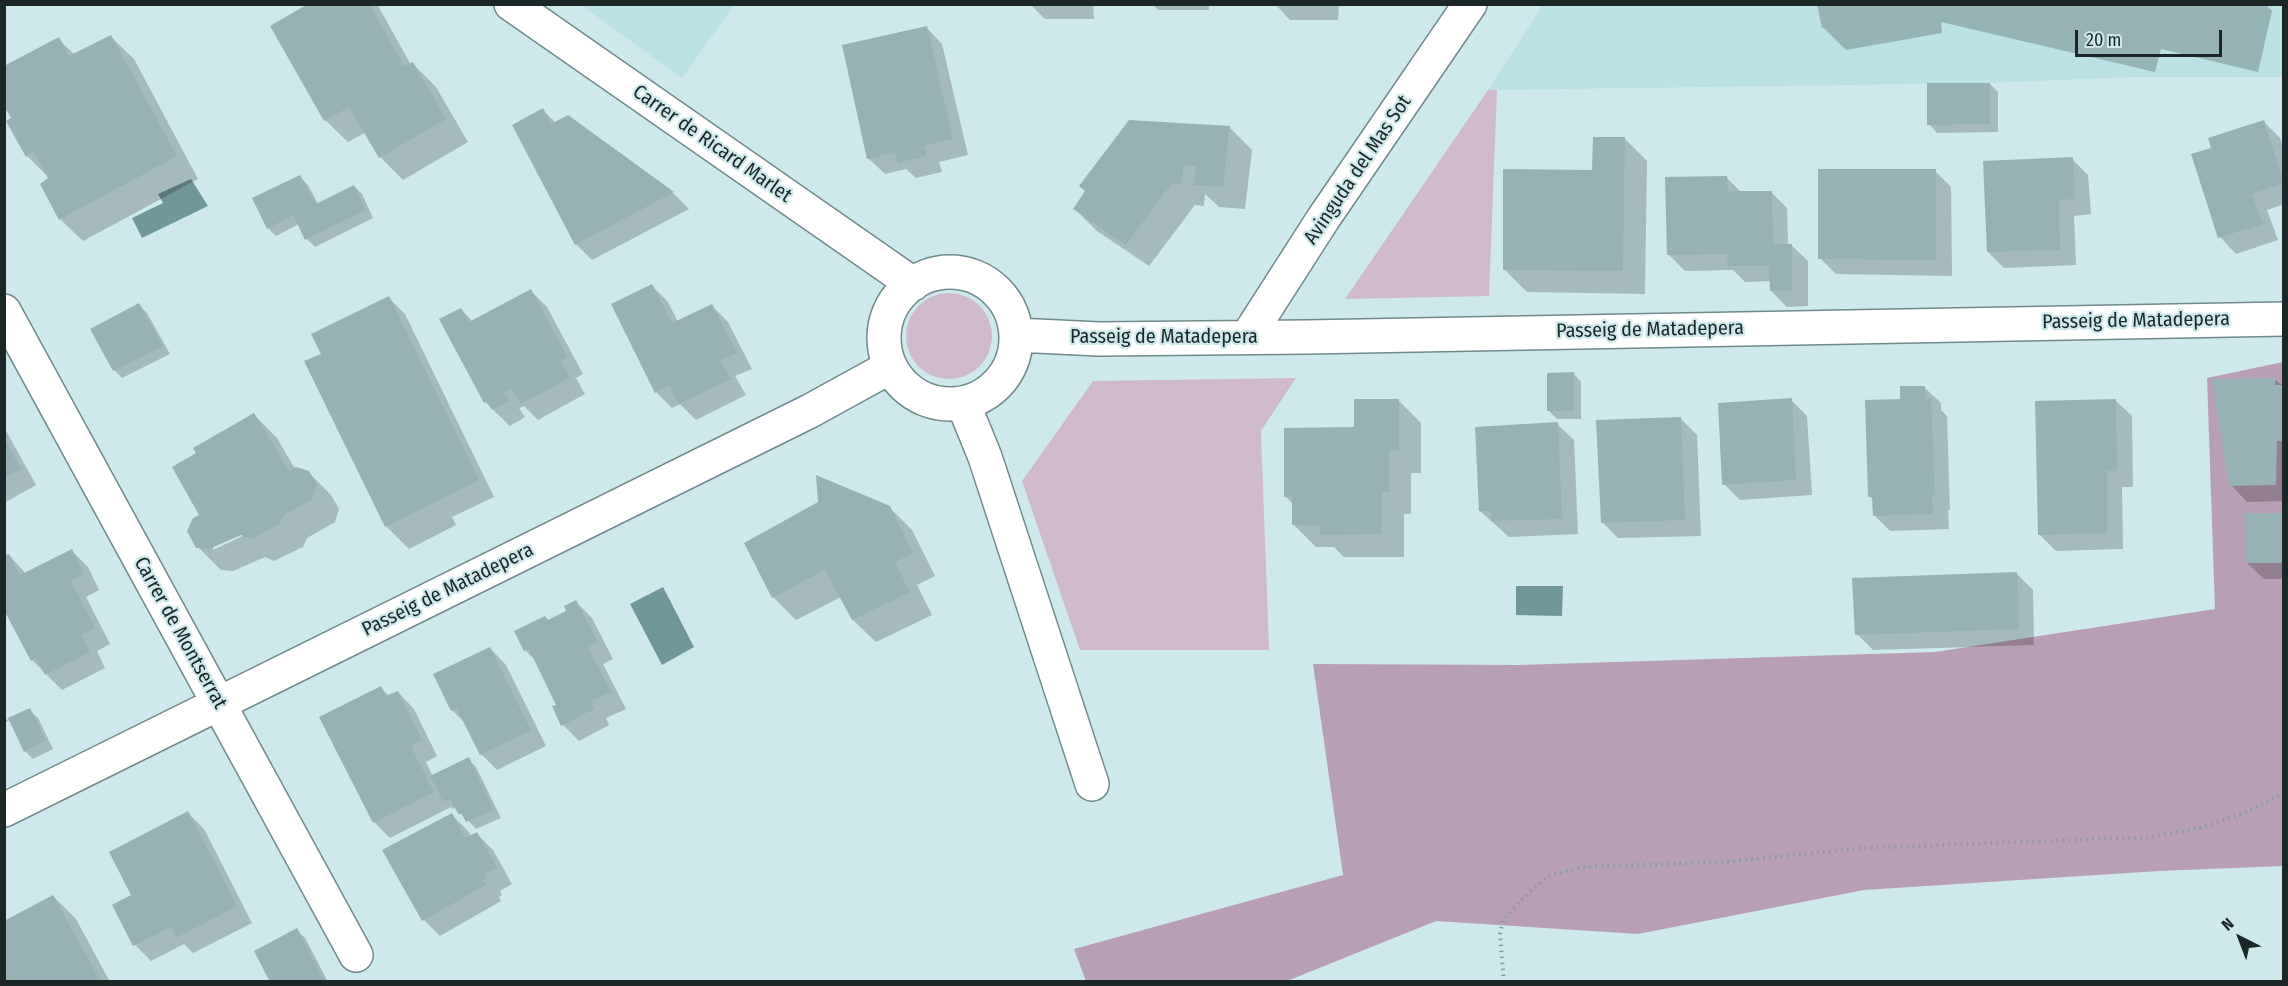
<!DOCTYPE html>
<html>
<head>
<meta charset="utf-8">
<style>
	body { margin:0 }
	#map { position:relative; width:2288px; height:986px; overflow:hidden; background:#cde9eb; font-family:"Fira Sans Condensed",sans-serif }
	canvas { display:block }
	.frame { position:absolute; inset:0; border:6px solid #1b2627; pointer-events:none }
	.north { position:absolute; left:2210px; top:908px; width:60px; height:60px; -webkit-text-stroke:4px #cde9eb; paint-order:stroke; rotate:318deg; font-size:16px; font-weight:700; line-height:24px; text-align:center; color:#1b2627 }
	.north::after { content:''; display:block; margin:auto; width:21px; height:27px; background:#1b2627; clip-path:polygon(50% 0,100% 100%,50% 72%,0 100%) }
	.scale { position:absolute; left:2075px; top:30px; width:147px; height:27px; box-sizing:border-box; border:3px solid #1b2627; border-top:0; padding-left:8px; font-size:18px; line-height:21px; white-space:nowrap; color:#1b2627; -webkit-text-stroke:4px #cde9eb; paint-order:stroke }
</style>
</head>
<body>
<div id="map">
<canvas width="2288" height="986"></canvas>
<div class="frame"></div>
<div class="north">N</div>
<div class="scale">20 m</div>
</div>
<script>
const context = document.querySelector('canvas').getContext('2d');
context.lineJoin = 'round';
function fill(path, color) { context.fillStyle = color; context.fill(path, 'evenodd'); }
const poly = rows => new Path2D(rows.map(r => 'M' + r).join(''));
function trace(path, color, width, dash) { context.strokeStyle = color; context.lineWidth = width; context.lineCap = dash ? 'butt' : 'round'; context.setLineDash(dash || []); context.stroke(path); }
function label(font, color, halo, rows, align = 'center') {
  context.font = font + ' "Fira Sans Condensed",sans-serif'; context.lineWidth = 4.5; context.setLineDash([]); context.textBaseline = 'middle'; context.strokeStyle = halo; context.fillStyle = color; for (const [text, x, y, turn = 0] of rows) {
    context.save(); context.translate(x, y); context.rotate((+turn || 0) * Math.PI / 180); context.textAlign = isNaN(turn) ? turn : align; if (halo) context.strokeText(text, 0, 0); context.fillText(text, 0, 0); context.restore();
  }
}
const built = poly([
	[581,5,734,5,682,78],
	[1543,5,2283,5,2283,77,2130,77,1990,83,1488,90]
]);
const green = poly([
	[1488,90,1497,90,1489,296,1345,299],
	'906 336a43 43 0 1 1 86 0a43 43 0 1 1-86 0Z',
	[1296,378,1261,431,1269,650,1080,650,1022,481,1093,381]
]);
const forest = poly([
	[2283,362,2283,866,2159,871,1864,890,1638,934,1436,921,1287,981,1086,981,1074,949,1343,875,1313,664,1519,665,1935,652,2215,609,2207,378]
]);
const water = poly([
	[191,179,208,206,142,238,132,218,163,203,158,194],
	[1516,586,1563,586,1562,616,1516,615],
	[663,587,694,647,662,665,630,604]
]);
const shadow = poly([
	[311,4,377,4,411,65,413,64,436,87,468,142,403,180,380,157,366,132,348,142,325,120],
	[1030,4,1093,4,1094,19,1045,19],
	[1153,4,1209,4,1209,10,1158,10],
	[1275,4,1339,4,1338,20,1290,20],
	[1819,4,2265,4,2272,11,2258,72,2161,49,2155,72,1941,22,1942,33,1846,50,1823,27],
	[926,27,942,44,968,155,939,162,942,172,916,178,906,169,885,174,868,158],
	[111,37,134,59,198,179,83,241,60,219,50,179,27,156,13,118,58,39,75,55],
	[1990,84,1998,92,1998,132,1937,133,1929,124],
	[543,110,556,123,568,117,673,193,689,209,592,260,576,244],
	[2264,122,2280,138,2284,149,2284,204,2267,210,2278,240,2236,254,2220,237,2213,149],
	[1229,127,1252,150,1245,209,1219,207,1205,194,1204,206,1195,205,1149,266,1097,231,1075,209],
	[1624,138,1647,161,1645,294,1527,292,1504,269],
	[2072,159,2088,175,2091,214,2074,216,2076,265,2004,268,1988,252],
	[1935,171,1951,187,1952,276,1836,274,1820,258],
	[300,177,308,185,318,204,354,186,362,194,373,218,315,247,307,239,299,224,276,236,268,228],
	[1727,178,1742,193,1771,192,1787,208,1788,245,1791,245,1808,261,1808,306,1787,307,1771,291,1771,281,1745,282,1733,270,1685,271,1668,254],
	[652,286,668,302,678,322,712,306,728,322,752,369,735,376,746,395,696,420,680,404,672,408,656,392],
	[531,291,547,307,583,374,576,378,585,394,538,420,524,406,519,408,525,417,510,426,485,402,441,320,461,309,473,322],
	[389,298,405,314,494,497,452,517,456,525,409,549,386,526],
	[139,305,147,313,170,354,122,378,114,370],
	[1573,373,1581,382,1581,419,1557,419,1549,411],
	[2274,379,2284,386,2284,501,2247,502,2231,485],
	[1924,387,1941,403,1941,410,1947,416,1950,510,1948,510,1949,529,1890,531,1874,515,1874,500,1870,497],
	[1398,400,1421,423,1421,473,1411,473,1411,514,1404,514,1404,557,1344,557,1334,547,1316,547,1294,525,1293,504,1286,497,1356,429],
	[1791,400,1807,416,1812,495,1740,500,1724,484],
	[2115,400,2132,416,2133,487,2122,487,2123,549,2056,551,2039,534],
	[254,415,277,438,295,469,308,472,331,495,339,509,335,522,307,538,303,547,274,561,265,557,233,571,221,570,198,547,201,515],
	[247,531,249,533,213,550,213,546],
	[1681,419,1697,435,1701,536,1618,538,1602,522],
	[1557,424,1574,440,1578,534,1509,537,1480,511],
	[4,427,36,485,4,503],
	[889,507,912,530,935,576,917,585,932,615,876,642,853,620,841,597,796,620,773,597,746,544],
	[2284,514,2284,579,2264,579,2247,563],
	[72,551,88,567,99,590,86,597,110,644,97,651,105,668,62,690,32,660,9,555,26,574],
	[2017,574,2033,590,2034,645,1873,650,1857,634],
	[576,602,592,618,613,659,603,664,626,709,606,718,609,725,579,741,563,725,559,705,537,662,525,650,548,621,568,612],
	[490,648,506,665,546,746,497,770,481,754,467,725,452,710],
	[381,688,389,696,398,692,414,709,437,756,426,762,433,777,468,759,476,767,501,818,476,829,456,807,453,809,451,807,390,838,374,822],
	[29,710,38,718,53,749,33,759,25,751,10,720,4,723,4,715,7,720],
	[188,813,204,829,252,923,193,953,184,944,151,961,135,945,133,896],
	[452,815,468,831,471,837,477,834,493,850,512,884,500,891,502,895,499,897,501,901,440,936,424,920,384,850],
	[53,896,76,919,110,982,4,982],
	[297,930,305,938,328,982,272,982]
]);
const building = poly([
	[308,4,369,4,404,66,413,62,446,119,379,158,349,107,324,121,270,26],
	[1817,4,1920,4,1920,11,1822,28],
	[1941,4,2246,4,2236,50,2138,27,2133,50],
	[927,26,953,139,924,146,926,156,898,163,895,152,867,159,842,45],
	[111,35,177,156,59,220,40,184,48,178,34,151,26,157,6,121,11,118,4,106,4,66,59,37,69,56],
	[1927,83,1990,83,1990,124,1927,125],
	[543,108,551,124,568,115,674,192,575,245,512,125],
	[1129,120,1230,126,1223,187,1194,185,1196,166,1184,165,1181,184,1172,183,1126,245,1073,209,1085,191,1079,186],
	[2264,120,2284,183,2252,194,2263,224,2218,238,2191,154,2211,148,2208,138],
	[1593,137,1625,137,1623,271,1503,270,1503,169,1592,170],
	[2073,157,2075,199,2059,200,2060,250,1987,252,1983,161],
	[1818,169,1936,169,1936,260,1818,259],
	[300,175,316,204,354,185,366,210,305,240,293,215,267,229,252,198],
	[1727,176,1728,191,1772,191,1773,244,1792,244,1792,291,1770,291,1769,266,1728,266,1727,254,1667,255,1665,177],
	[652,284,672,323,712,304,737,353,720,360,731,379,679,404,669,385,655,393,611,304],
	[531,289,568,358,561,361,570,378,521,404,511,389,504,392,510,401,492,410,487,401,484,403,439,319,461,308,469,322],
	[389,296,479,480,385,527,304,361,321,354,311,334],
	[139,303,163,346,113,371,90,329],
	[1574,372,1574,411,1547,411,1547,373],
	[2275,378,2275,385,2284,385,2284,441,2277,441,2276,485,2229,486,2212,379],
	[1900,386,1925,386,1925,399,1931,398,1935,495,1932,495,1933,514,1873,516,1872,497,1868,497,1865,400,1900,399],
	[1792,398,1796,480,1722,485,1718,403],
	[1354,399,1399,399,1399,451,1389,451,1389,492,1382,492,1382,534,1320,535,1320,525,1292,525,1292,497,1284,497,1284,428,1354,427],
	[2116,399,2117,471,2107,471,2107,533,2038,535,2035,401],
	[254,413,289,471,296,467,309,471,317,485,312,500,284,515,280,524,251,539,241,535,209,549,196,548,187,531,193,518,199,515,172,467,196,453,193,448],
	[1681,417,1685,520,1601,523,1596,420],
	[1558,422,1562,519,1491,521,1491,511,1479,511,1475,427],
	[4,438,21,469,4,478],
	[816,475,890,506,913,553,895,562,910,592,852,620,825,570,772,598,744,543,818,502],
	[2244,513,2284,513,2284,563,2246,563],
	[72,549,84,574,71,581,95,628,81,635,90,652,45,675,36,658,31,661,4,610,4,556,9,554,20,575],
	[2017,572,2019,629,1855,635,1852,578],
	[576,600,598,642,588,647,611,692,591,701,594,709,561,726,552,706,556,705,529,649,524,651,514,631,545,616,548,620,566,611,564,606],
	[490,647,531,730,480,755,457,709,451,711,433,674],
	[381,686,386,696,398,691,422,740,411,746,434,792,373,823,319,717],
	[30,708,46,740,24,752,8,718],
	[469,757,494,810,466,822,461,813,459,815,450,799,443,802,430,776],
	[188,811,237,906,176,938,171,927,133,946,112,905,131,895,109,852],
	[452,813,465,838,477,832,497,867,485,875,487,879,483,880,486,885,422,921,382,850],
	[53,895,101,982,4,982,4,921],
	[297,928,325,982,270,982,254,951]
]);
const path = poly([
	[1504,982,1500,934,1503,920,1528,893,1547,877,1566,871,1584,867,1722,862,1864,848,2151,837,2207,826,2244,813,2284,793]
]);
const minor = poly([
	[511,4,913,284],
	'884 338a66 66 0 1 1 132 0a66 66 0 1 1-132 0Z',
	[4,311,356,955],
	[1016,335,1099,339,1307,337,2284,319],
	[1248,336,1323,219,1470,4],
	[963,403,985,457,1092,784],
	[4,810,810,411,890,367]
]);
const streetNames = [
	["Carrer de Ricard Marlet",712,144,35],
	["Avinguda del Mas Sot",1358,170,-56],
	["Passeig de Matadepera",2136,321,-1],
	["Passeig de Matadepera",1650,330,-1],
	["Passeig de Matadepera",1164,337],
	["Passeig de Matadepera",448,590,-26],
	["Carrer de Montserrat",180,633,61]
];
fill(built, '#bae1e3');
fill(green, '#d0b9cc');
fill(forest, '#b99fb5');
fill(water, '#709799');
fill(shadow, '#0003');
fill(building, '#97b2b4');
trace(minor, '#708a8c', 36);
trace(path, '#879d9e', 4, [1.5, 4.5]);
trace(minor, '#fff', 33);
label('20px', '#1b2627', '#cde9eb', streetNames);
</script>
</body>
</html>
